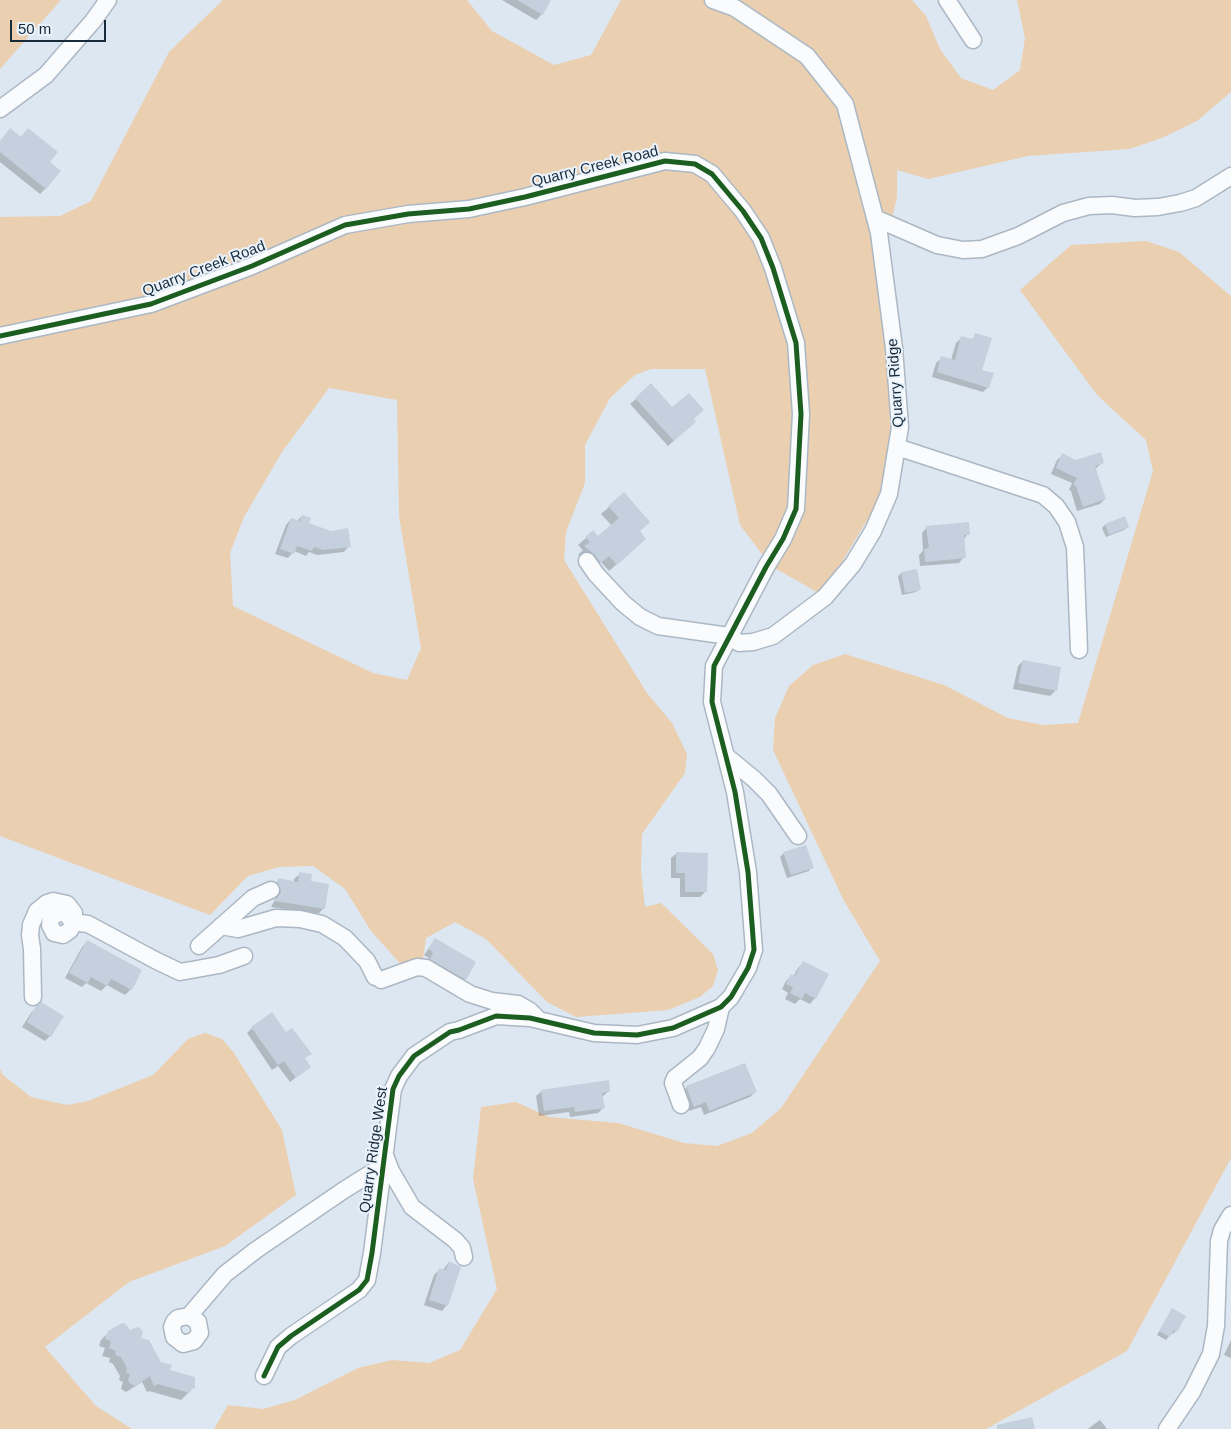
<!DOCTYPE html>
<html>
<head>
<meta charset="utf-8">
<style>
	body { margin:0 }
	#map { position:relative; width:1231px; height:1429px; overflow:hidden; background:#dde7f1; font-family:Arial,sans-serif }
	canvas { display:block }
	.scale { position:absolute; left:10px; top:20px; width:96px; height:22px; box-sizing:border-box; border:2px solid #182b3b; border-top:0; padding-left:6px; font-size:15px; line-height:18px; white-space:nowrap; color:#182b3b; -webkit-text-stroke:4px #eaf3fc; paint-order:stroke }
</style>
</head>
<body>
<div id="map">
<canvas width="1231" height="1429"></canvas>
<div class="scale">50 m</div>
</div>
<script>
const context = document.querySelector('canvas').getContext('2d');
context.lineJoin = 'round';
function fill(path, color) { context.fillStyle = color; context.fill(path, 'evenodd'); }
const poly = rows => new Path2D(rows.map(r => 'M' + r).join(''));
function trace(path, color, width, dash) { context.strokeStyle = color; context.lineWidth = width; context.lineCap = dash ? 'butt' : 'round'; context.setLineDash(dash || []); context.stroke(path); }
function label(font, color, halo, rows, align = 'center') {
  context.font = font + ' Arial,sans-serif'; context.lineWidth = 4; context.setLineDash([]); context.textBaseline = 'middle'; context.strokeStyle = halo; context.fillStyle = color; for (const [text, x, y, turn = 0] of rows) {
    context.save(); context.translate(x, y); context.rotate((+turn || 0) * Math.PI / 180); context.textAlign = isNaN(turn) ? turn : align; if (halo) context.strokeText(text, 0, 0); context.fillText(text, 0, 0); context.restore();
  }
}
const green = poly([
	[0,0,61,0,0,69],
	[223,0,467,0,492,31,554,65,591,55,621,0,912,0,926,16,940,49,961,78,993,90,1020,70,1025,38,1017,0,1231,0,1231,92,1197,121,1164,137,1130,149,1028,156,928,179,897,170,897,197,883,259,895,474,822,595,771,566,740,525,705,369,651,369,635,375,610,398,585,445,585,483,566,532,564,560,647,693,672,723,687,754,685,773,642,834,641,871,645,907,661,903,713,954,718,970,713,986,700,997,668,1010,576,1017,547,1002,486,939,455,922,426,938,421,973,405,969,371,931,345,889,313,866,279,867,248,876,210,915,0,836,0,217,60,216,91,201,169,52],
	[329,388,397,400,399,516,421,648,407,680,373,673,233,606,230,553,244,517,282,452],
	[1146,241,1179,252,1231,296,1231,1158,1127,1351,986,1429,214,1429,228,1405,263,1409,295,1400,358,1368,392,1360,429,1363,460,1350,497,1289,473,1179,481,1107,516,1102,549,1117,618,1123,684,1143,717,1146,752,1133,781,1108,880,961,844,901,773,750,775,718,789,686,813,665,845,654,944,685,1008,718,1043,725,1078,723,1153,471,1146,440,1097,395,1020,290,1071,245],
	[205,1033,222,1039,234,1053,282,1130,296,1195,225,1246,129,1282,45,1347,96,1406,132,1429,0,1429,0,1069,3,1075,31,1097,67,1105,88,1101,153,1075,188,1039]
]);
const shadow = poly([
	[502,0,550,0,542,14,536,20],
	[0,141,48,163,46,188,40,194,0,162],
	[976,335,981,370,988,387,983,392,932,377,936,363,942,358,951,360,956,343,962,337,971,340],
	[636,399,672,409,693,419,689,427,668,446,630,404],
	[1063,455,1076,461,1103,462,1095,469,1105,499,1100,504,1077,511,1071,491,1069,490,1072,483,1051,474,1057,460],
	[624,494,639,532,637,546,609,571,601,562,593,569,588,562,578,555,583,550,578,545,586,538,598,538,612,526,601,514],
	[302,516,308,524,349,546,344,552,317,555,309,552,306,556,294,551,288,558,275,554,286,525,291,519,297,521],
	[1105,525,1128,527,1124,530,1106,537,1102,528],
	[927,527,968,534,963,540,964,557,959,563,920,566,919,555,923,551,922,533],
	[901,573,919,589,916,592,902,595,898,577],
	[1023,661,1056,690,1050,696,1013,689,1018,666],
	[677,853,705,892,700,897,680,897,680,878,671,878,671,858],
	[784,853,812,867,809,871,787,878,780,857],
	[300,874,309,882,324,908,318,914,271,907,276,898,273,889,273,885,279,880,294,882,294,879],
	[435,940,465,979,460,985,425,965,429,958,424,955],
	[87,942,141,971,131,989,125,995,107,985,101,991,86,983,82,987,65,978,82,947],
	[803,963,815,998,810,1004,800,999,795,1004,785,999,788,993,782,989,786,981,791,976,793,977,798,968],
	[37,1007,50,1036,45,1041,22,1027,31,1013],
	[252,1028,286,1034,310,1053,304,1059,310,1067,290,1082,278,1066,272,1070,247,1033],
	[687,1087,755,1092,750,1097,704,1115,701,1107,689,1111,681,1093],
	[542,1091,609,1091,602,1097,603,1108,598,1113,570,1117,569,1112,539,1116,536,1096],
	[449,1262,447,1305,442,1311,424,1305,434,1275,440,1269,443,1270],
	[1172,1310,1176,1331,1173,1334,1171,1333,1166,1340,1157,1335],
	[109,1332,130,1332,140,1339,160,1363,169,1371,194,1387,181,1400,149,1391,147,1392,142,1382,126,1392,121,1389,123,1382,119,1380,120,1376,113,1364,109,1362,110,1358,102,1356,105,1348,99,1346,101,1340],
	[1231,1340,1231,1358,1224,1355],
	[1100,1420,1107,1429,1088,1429,1089,1428]
]);
const building = poly([
	[517,0,551,0,543,15],
	[10,128,21,137,28,128,58,152,50,162,61,171,46,189,0,152,0,141],
	[975,333,992,338,982,370,994,373,989,388,937,372,941,356,955,360,961,336,973,339],
	[651,383,672,407,689,393,704,410,694,419,696,422,674,441,635,398],
	[1101,452,1104,463,1095,466,1106,499,1083,507,1076,486,1073,485,1077,478,1056,468,1062,453,1076,460],
	[624,492,650,522,640,531,646,539,617,565,609,556,601,563,595,555,584,546,590,542,585,537,593,530,598,536,619,518,608,506],
	[302,515,311,518,309,523,331,531,348,528,351,547,323,550,314,547,312,551,297,546,294,554,280,549,291,518,300,521],
	[1125,516,1129,527,1109,535,1105,524],
	[969,522,970,535,964,535,966,558,925,562,924,549,929,548,926,526],
	[917,569,921,590,905,593,901,572],
	[1023,660,1061,667,1057,691,1018,683],
	[806,845,814,868,791,875,783,852],
	[676,852,708,853,707,892,685,892,685,873,676,873],
	[299,872,312,874,311,881,329,884,325,909,275,901,281,892,278,883,278,878,298,882],
	[435,938,476,962,466,980,430,959,433,952,428,949],
	[87,940,142,970,132,990,111,979,107,986,91,977,88,983,69,973],
	[803,961,829,974,816,999,805,993,802,999,790,993,793,987,786,984,791,974,795,976],
	[41,1002,64,1016,51,1037,27,1022,36,1006],
	[272,1012,286,1032,292,1028,312,1054,305,1058,311,1067,296,1078,284,1061,278,1065,251,1027],
	[745,1063,757,1092,709,1111,706,1102,694,1107,686,1086],
	[609,1080,610,1091,602,1093,605,1108,575,1112,574,1107,544,1111,541,1090],
	[449,1261,461,1267,448,1306,429,1300,439,1268,446,1270],
	[1172,1308,1186,1316,1177,1332,1174,1330,1170,1337,1159,1331],
	[122,1323,126,1324,130,1330,137,1327,141,1329,143,1332,141,1338,149,1340,161,1362,172,1365,170,1370,195,1377,195,1388,191,1389,190,1393,158,1384,154,1386,150,1376,135,1386,131,1384,128,1381,130,1374,126,1373,127,1368,121,1357,115,1355,116,1351,109,1348,111,1341,105,1339,108,1331],
	[1032,1417,1035,1429,997,1429,997,1425]
]);
const minor = poly([
	[947,0,973,40],
	[0,109,46,75,93,21,108,0],
	[875,218,937,245,963,250,982,249,1018,236,1063,213,1089,206,1112,205,1135,208,1158,207,1180,203,1196,198,1231,176],
	[0,336,151,304,252,266,345,225,408,214,469,209,525,197,665,161,695,164,712,174,743,211,761,238,773,268,796,343,801,414,796,509,783,539,766,567,714,666,712,702,735,792,748,872,754,950,748,968,731,997,721,1007,673,1028,637,1035,594,1033,530,1018,496,1016,459,1030,450,1032,414,1056,399,1076,393,1089,372,1253,367,1280,359,1290,291,1336,278,1347,264,1376],
	[897,447,1043,495,1056,506,1067,522,1075,547,1079,650],
	[587,561,596,574,623,603,640,617,658,626,729,636,739,643,753,642,773,636,825,597,853,564,873,531,889,494,900,427,894,348,879,233,845,104,807,56,735,8,713,0],
	[726,756,754,779,769,794,798,836],
	[221,926,238,929,276,918,300,919,322,924,345,938,367,961,375,977],
	[199,946,253,898,271,890],
	[381,980,417,967,426,968,470,994,492,1001,518,1004,530,1011,537,1018],
	[33,997,32,949,30,935,31,925,37,911,47,903,53,901,67,904,74,913,72,922,72,926,70,930,63,935,54,933,50,925,51,917,55,914,63,913,67,914,72,922,88,924,155,960,180,972,219,965,244,956],
	[681,1105,673,1083,675,1078,700,1058,707,1048,716,1029,721,1007],
	[386,1158,391,1171,412,1207,455,1240,462,1248,464,1257],
	[189,1316,198,1322,200,1333,194,1341,183,1344,174,1337,172,1327,174,1322,178,1318,189,1316,225,1274,256,1250,344,1190,384,1165],
	[1167,1429,1192,1392,1211,1354,1216,1326,1219,1241,1222,1230,1231,1215]
]);
const cycleway = poly([
	[0,336,151,304,252,266,345,225,408,214,469,209,525,197,665,161,695,164,712,174,743,211,761,238,773,268,796,343,801,414,796,509,783,539,766,567,714,666,712,702,735,792,748,872,754,950,748,968,731,997,721,1007,673,1028,637,1035,594,1033,530,1018,496,1016,459,1030,450,1032,414,1056,399,1076,393,1089,372,1253,367,1280,359,1290,291,1336,278,1347,264,1376]
]);
const streetNames = [
	["Quarry Creek Road",595,167,-14],
	["Quarry Creek Road",204,269,-21],
	["Quarry Ridge",896,383,-94],
	["Quarry Ridge West",374,1150,-82]
];
fill(green, '#ebcfb1');
fill(shadow, '#0003');
fill(building, '#c4d0dd');
trace(minor, '#abb8c4', 19);
trace(minor, '#fafbfd', 16);
trace(cycleway, '#1b5e20', 5);
label('15px', '#182b3b', '#eaf3fc', streetNames);
</script>
</body>
</html>
